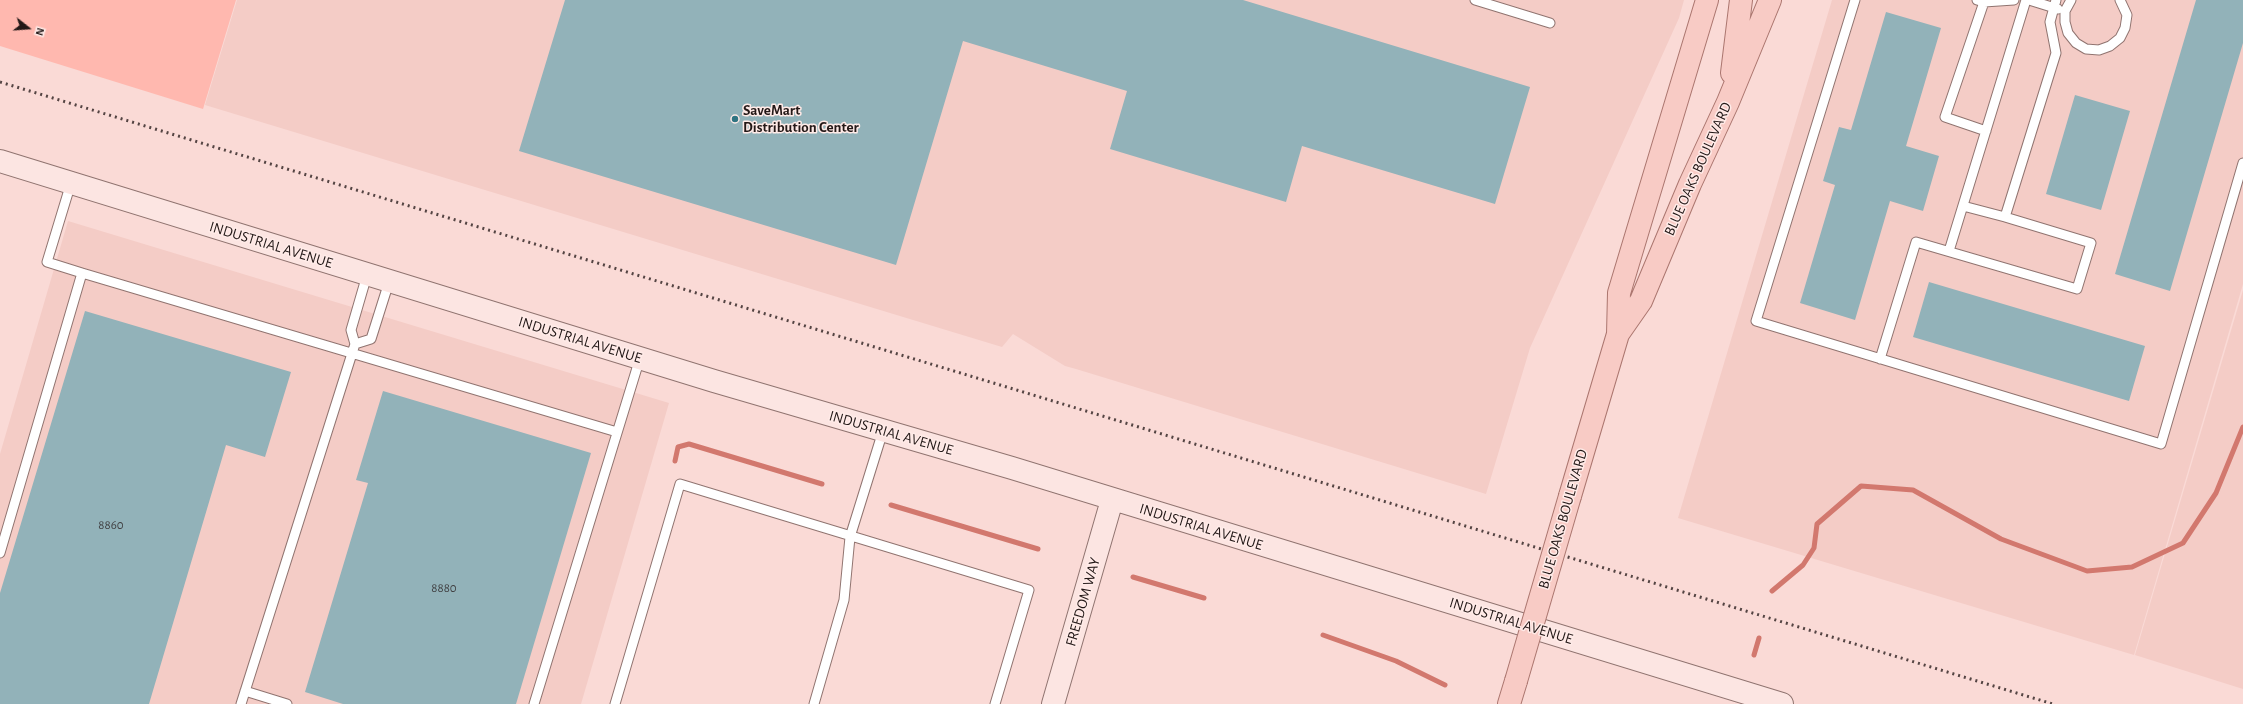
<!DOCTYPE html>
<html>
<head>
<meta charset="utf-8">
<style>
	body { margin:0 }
	#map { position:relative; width:2243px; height:704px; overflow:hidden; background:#fadad6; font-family:"Alegreya Sans",sans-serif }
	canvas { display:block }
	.north { position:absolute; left:8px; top:8px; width:40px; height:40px; -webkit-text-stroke:3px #ffebe8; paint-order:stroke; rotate:107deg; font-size:11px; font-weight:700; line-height:16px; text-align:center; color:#231817 }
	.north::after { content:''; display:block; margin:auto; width:14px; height:18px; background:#231817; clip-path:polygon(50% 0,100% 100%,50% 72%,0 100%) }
</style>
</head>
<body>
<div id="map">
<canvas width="2243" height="704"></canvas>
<div class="north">N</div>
</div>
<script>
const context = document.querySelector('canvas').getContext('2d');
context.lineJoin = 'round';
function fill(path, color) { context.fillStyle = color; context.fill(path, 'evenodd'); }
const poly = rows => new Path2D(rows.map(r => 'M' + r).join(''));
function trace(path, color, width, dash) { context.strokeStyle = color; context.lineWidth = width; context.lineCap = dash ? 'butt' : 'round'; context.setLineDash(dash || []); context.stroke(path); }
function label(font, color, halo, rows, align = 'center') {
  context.font = font + ' "Alegreya Sans",sans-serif'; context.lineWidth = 3; context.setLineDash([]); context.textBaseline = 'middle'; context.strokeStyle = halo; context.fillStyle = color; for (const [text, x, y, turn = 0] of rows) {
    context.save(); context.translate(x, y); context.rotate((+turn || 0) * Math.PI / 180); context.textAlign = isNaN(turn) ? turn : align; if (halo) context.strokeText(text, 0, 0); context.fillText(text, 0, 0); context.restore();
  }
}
const built = poly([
	[237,0,1684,0,1679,18,1530,348,1486,494,1076,369,1065,366,1013,334,1002,347,205,105],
	[1832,0,2243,0,2243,284,2134,655,1678,518],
	[68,221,669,403,581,704,0,704,0,454],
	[2243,290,2243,689,2135,655]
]);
const green = poly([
	[0,0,236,0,203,109,0,46]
]);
const stream = poly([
	[675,461,678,447,689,444,822,484],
	[891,505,1038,549],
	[1133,577,1204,598],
	[1772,591,1803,565,1814,548,1817,524,1861,486,1913,490,2001,539,2087,571,2132,567,2183,543,2216,493,2243,427],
	[1323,635,1396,661,1445,685],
	[1754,655,1759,638]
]);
const building = poly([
	[565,0,1243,0,1530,87,1495,204,1302,146,1286,202,1110,149,1127,91,963,41,896,265,519,151],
	[2196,0,2243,0,2243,43,2170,291,2115,274],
	[1886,12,1941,28,1906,146,1939,156,1923,211,1890,201,1855,320,1800,303,1835,185,1823,181,1839,127,1851,130],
	[2075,95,2130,111,2101,210,2046,194],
	[1929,282,2145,346,2129,401,1913,337],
	[85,311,291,372,265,457,226,445,149,704,0,704,0,593],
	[383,391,591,453,516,704,343,704,305,692,368,483,356,480]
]);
const lane = poly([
	[1475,0,1550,23],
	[1855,0,1756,321,2161,444,2243,163],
	[1977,0,1984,2,2014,0],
	[2029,0,2058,9],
	[2071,0,2065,11,2065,22,2068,33,2076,43,2086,49,2099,50,2110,46,2120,38,2125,28,2127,15,2120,0],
	[1984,2,1945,117,1986,131],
	[71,183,47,262,82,273],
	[1963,206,2005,217],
	[1949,251,2026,0],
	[355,344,371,339,389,282],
	[1880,359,1916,242,2077,289,2091,243,2005,217,2056,53,2050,22,2056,0],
	[0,553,82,273,617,432],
	[245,691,287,704],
	[241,704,355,344,351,330,367,275],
	[534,704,640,358],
	[615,704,680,484,1029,590,995,704],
	[814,704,844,600,850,537,883,431]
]);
const secondary = poly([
	[0,161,714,381,1012,468,1782,704],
	[1053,704,1112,500]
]);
const primary = poly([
	[1732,73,1741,0],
	[1618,334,1641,301,1690,184,1728,102,1770,0],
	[1570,496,1618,334,1619,293,1707,0],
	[1509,704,1516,681]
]);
const rail = poly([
	[0,82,2053,704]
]);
const primaryBridge = poly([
	[1516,681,1570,496]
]);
const markers = [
	[735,119,4,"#2f7482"]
];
const numberNames = [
	["8860",111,525],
	["8880",444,588]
];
const poiNames = [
	["SaveMart",743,110],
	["Distribution Center",743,127]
];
const streetNames = [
	["BLUE OAKS BOULEVARD",1698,169,-66],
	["INDUSTRIAL AVENUE",271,245,17],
	["INDUSTRIAL AVENUE",580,340,17],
	["INDUSTRIAL AVENUE",891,433,16],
	["BLUE OAKS BOULEVARD",1563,519,-74],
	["INDUSTRIAL AVENUE",1201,527,17],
	["FREEDOM WAY",1083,602,-74],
	["INDUSTRIAL AVENUE",1511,621,17]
];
fill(built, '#f4ccc6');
fill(green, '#ffb8af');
trace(stream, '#d2786e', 5);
fill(building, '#92b2b9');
trace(lane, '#907470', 11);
trace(secondary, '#907470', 24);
trace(primary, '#ab766f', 24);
trace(lane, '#fff', 9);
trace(secondary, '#fce5e2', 22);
trace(primary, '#f8cbc5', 22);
trace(rail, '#544443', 3, [2, 4]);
trace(primaryBridge, '#ab766f', 24, []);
trace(primaryBridge, '#f8cbc5', 22);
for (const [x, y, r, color] of markers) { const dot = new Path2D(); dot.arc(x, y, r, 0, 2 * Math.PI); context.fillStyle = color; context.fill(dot); trace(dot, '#ffebe8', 1.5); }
label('13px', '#3f3e40', null, numberNames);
label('bold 15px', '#231817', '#ffebe8', poiNames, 'left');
label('15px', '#231817', '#ffebe8', streetNames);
</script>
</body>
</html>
